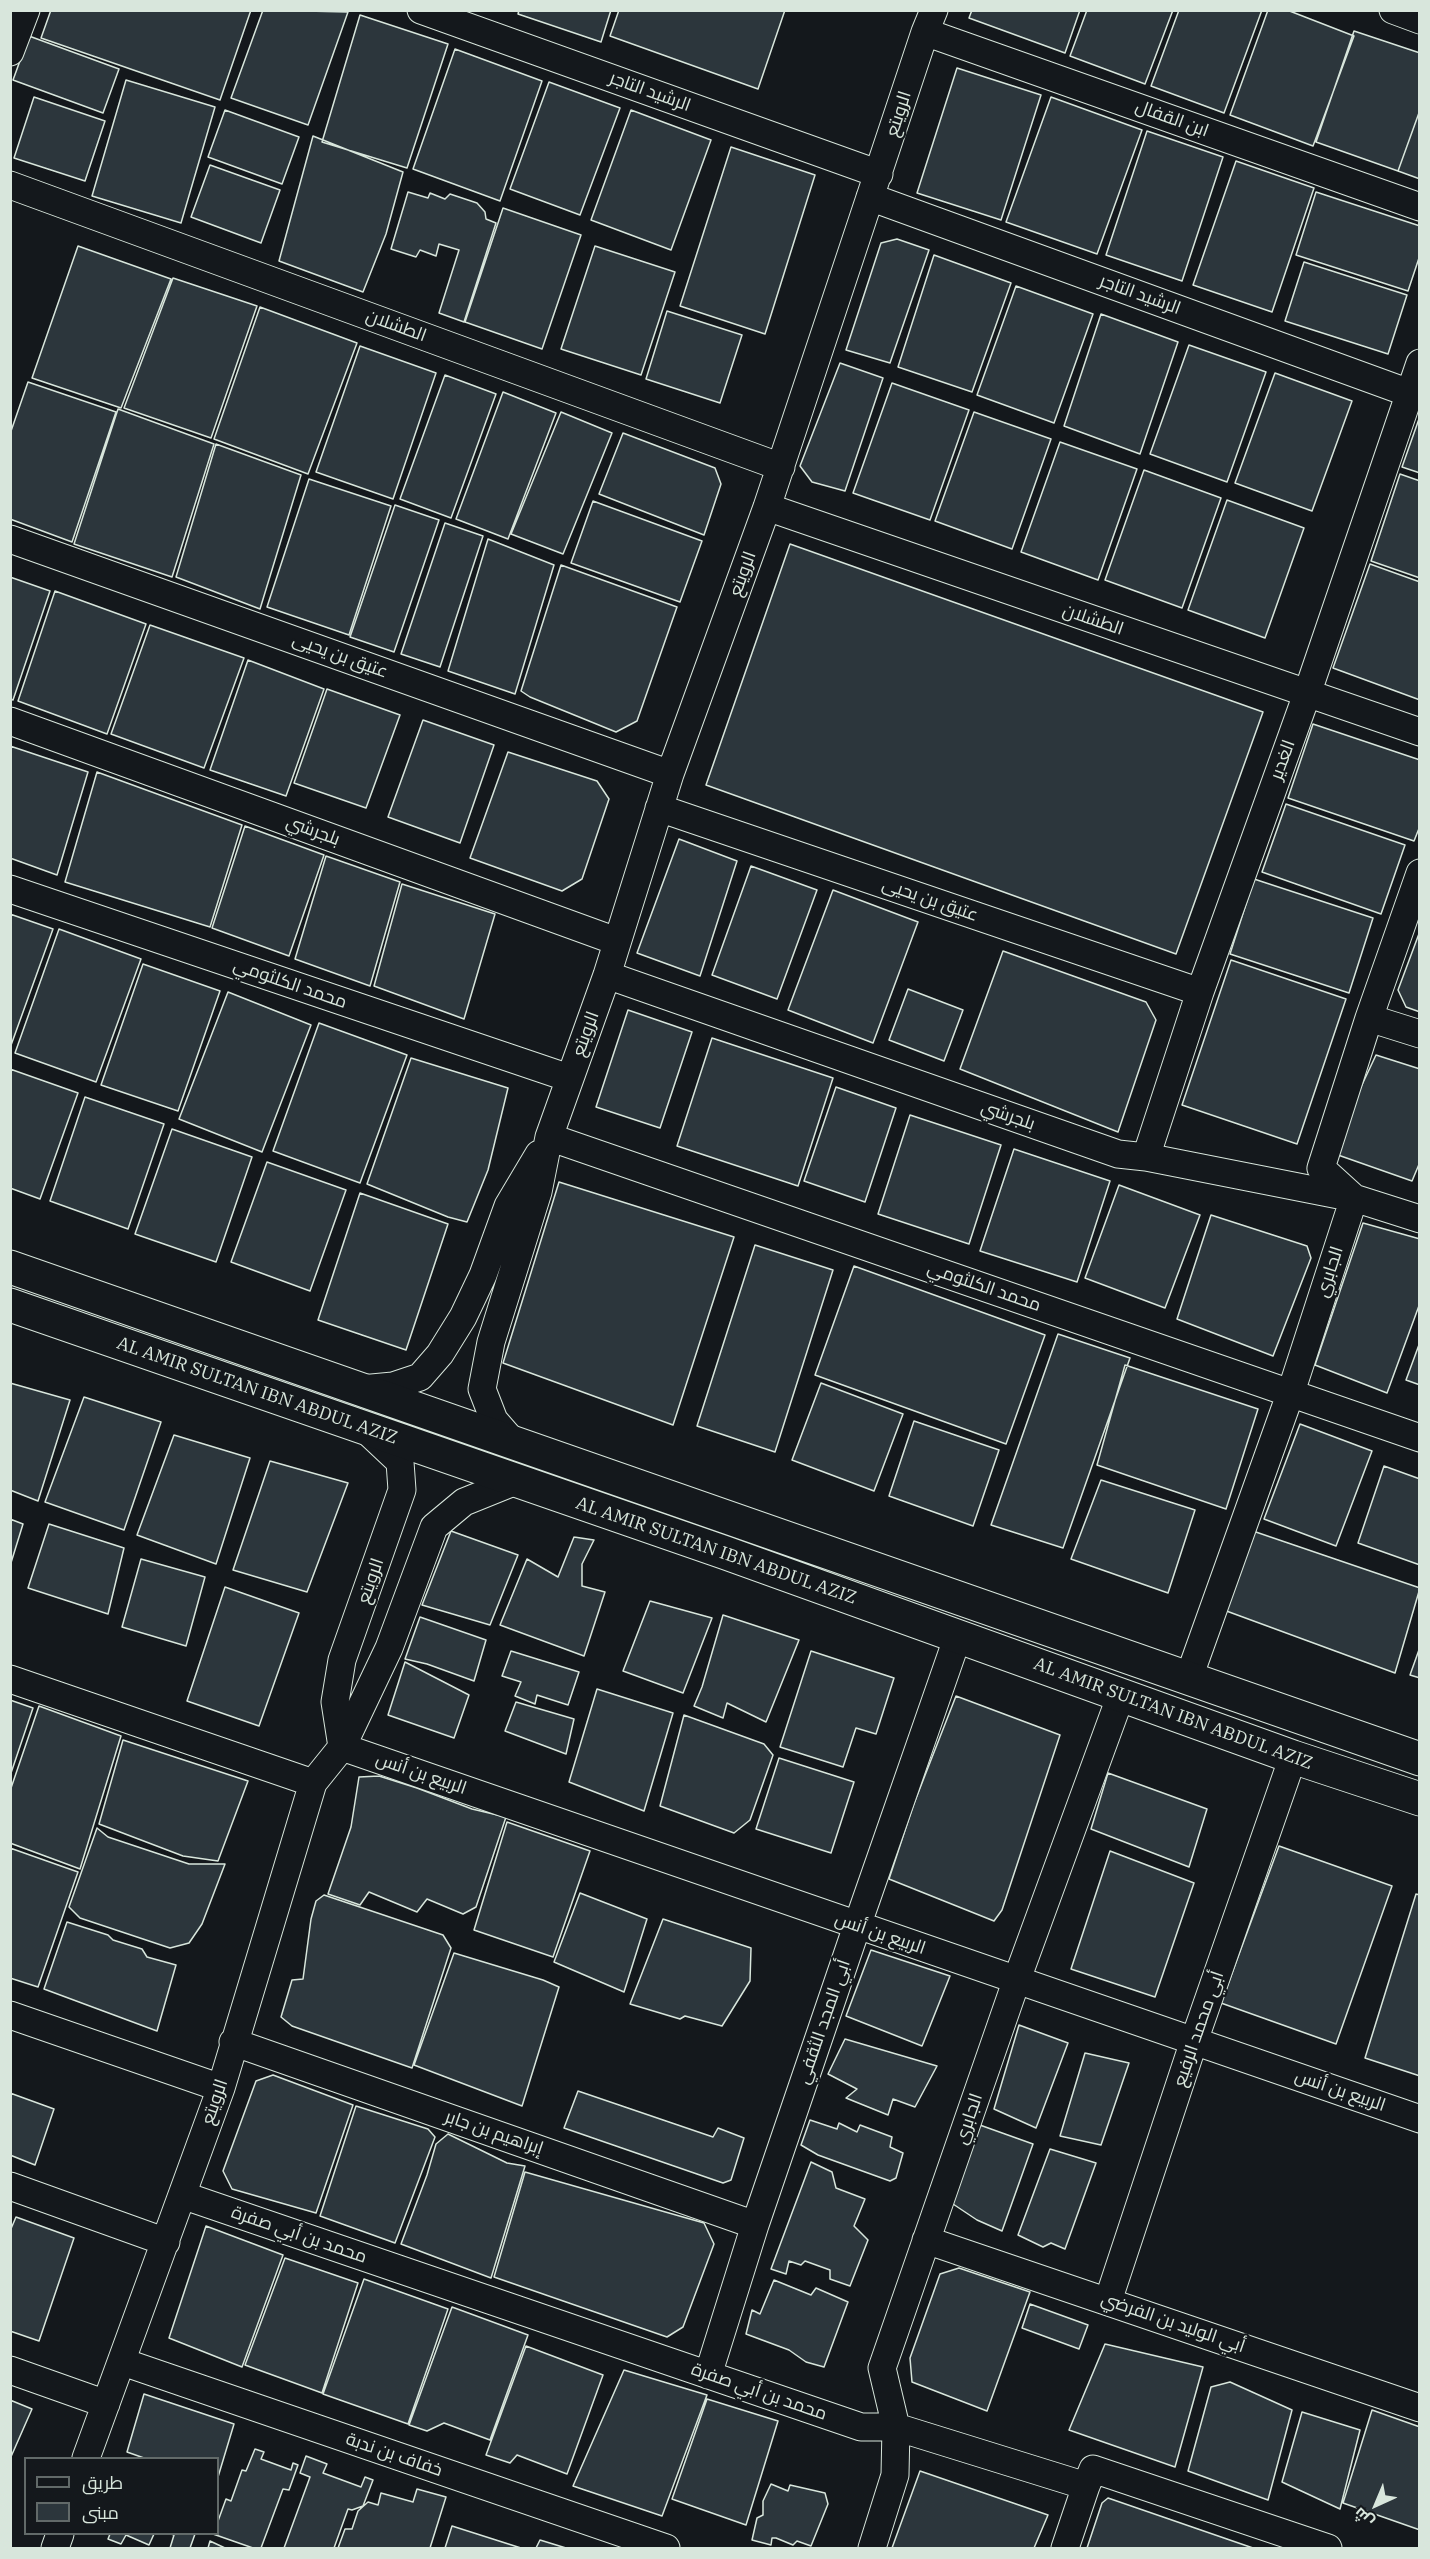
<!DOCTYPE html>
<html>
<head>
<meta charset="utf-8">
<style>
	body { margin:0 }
	#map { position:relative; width:1430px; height:2559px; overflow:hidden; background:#14181c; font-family:"IBM Plex Serif",Cairo,serif }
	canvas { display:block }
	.frame { position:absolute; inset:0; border:12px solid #d8e6dc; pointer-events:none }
	.legend { position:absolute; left:24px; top:2457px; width:195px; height:78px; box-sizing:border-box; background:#14181c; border:2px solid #626a69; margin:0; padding:8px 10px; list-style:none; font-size:18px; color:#d8e6dc }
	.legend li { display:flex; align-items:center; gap:12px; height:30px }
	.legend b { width:30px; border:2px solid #626a69 }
	.north { position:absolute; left:1346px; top:2475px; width:60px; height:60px; -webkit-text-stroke:4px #14181c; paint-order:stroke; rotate:224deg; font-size:16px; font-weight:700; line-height:24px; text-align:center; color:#d8e6dc }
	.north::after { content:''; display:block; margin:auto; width:21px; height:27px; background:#d8e6dc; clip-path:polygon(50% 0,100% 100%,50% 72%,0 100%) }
</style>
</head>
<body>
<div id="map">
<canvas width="1430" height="2559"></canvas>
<div class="frame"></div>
<ul class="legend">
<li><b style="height:8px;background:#14181c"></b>طريق</li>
<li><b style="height:16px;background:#2c363c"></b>مبنى</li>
</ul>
<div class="north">ش</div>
</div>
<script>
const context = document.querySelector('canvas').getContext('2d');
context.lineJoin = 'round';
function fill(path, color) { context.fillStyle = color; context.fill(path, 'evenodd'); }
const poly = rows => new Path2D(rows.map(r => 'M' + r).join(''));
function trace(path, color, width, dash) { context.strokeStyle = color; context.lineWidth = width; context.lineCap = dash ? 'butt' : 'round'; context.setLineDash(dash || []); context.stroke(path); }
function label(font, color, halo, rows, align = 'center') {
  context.font = font + ' "IBM Plex Serif",Cairo,serif'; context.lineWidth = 4.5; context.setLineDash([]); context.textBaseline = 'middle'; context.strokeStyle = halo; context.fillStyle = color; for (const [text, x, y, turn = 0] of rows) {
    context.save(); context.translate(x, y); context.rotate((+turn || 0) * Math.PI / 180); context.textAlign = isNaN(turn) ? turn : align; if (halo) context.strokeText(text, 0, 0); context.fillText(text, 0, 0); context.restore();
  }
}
const building = poly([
	[51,10,251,10,220,100,41,38,51,10],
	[263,10,348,12,308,125,231,98,263,10],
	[519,10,611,10,601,42,518,14,519,10],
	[619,10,785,10,758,89,610,36,619,10],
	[972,10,1080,10,1065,53,969,18,972,10],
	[1087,10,1173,10,1145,84,1070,56,1087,10],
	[1179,10,1262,10,1224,113,1151,86,1179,10],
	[1268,10,1287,10,1354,36,1313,146,1230,115,1268,10],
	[360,15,448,44,407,168,322,142,360,15],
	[1354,31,1420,53,1420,110,1398,171,1316,142,1354,31],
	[29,36,119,69,103,113,13,80,29,36],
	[455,49,542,81,500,201,413,169,455,49],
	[957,68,1041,95,1001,220,917,193,957,68],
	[126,80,215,107,181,223,92,196,126,80],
	[549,82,620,108,580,215,510,189,549,82],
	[34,97,105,121,85,181,14,158,34,97],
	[1051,97,1142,130,1097,254,1006,222,1051,97],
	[225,110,299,137,282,184,208,157,225,110],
	[631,110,711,140,671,250,591,220,631,110],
	[1420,110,1420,179,1398,171,1420,110],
	[1147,131,1223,157,1182,281,1106,255,1147,131],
	[313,136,403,172,386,234,363,292,279,261,313,136],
	[731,147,815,175,765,334,680,306,731,147],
	[1236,161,1314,188,1272,312,1193,285,1236,161],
	[210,165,280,190,261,243,191,217,210,165],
	[408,192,428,198,430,193,445,199,450,194,477,203,485,212,486,219,496,223,464,322,439,313,459,250,439,244,436,256,420,250,416,257,391,249,408,192],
	[1316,192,1420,226,1420,255,1408,291,1296,255,1316,192],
	[503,208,581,235,542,349,465,322,503,208],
	[897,239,929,250,890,363,846,350,881,243,897,239],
	[78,246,171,279,121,408,32,378,78,246],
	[595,246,675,272,641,375,561,349,595,246],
	[934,255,1011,283,972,392,898,367,934,255],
	[1304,262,1407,295,1388,354,1285,321,1304,262],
	[173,278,257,306,211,438,124,408,173,278],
	[1016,286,1093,314,1054,423,977,395,1016,286],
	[260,307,357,343,308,474,214,439,260,307],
	[667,311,742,335,720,403,646,379,667,311],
	[1101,314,1178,342,1140,454,1064,426,1101,314],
	[1189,345,1266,372,1227,482,1150,454,1189,345],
	[360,346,436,373,393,499,316,472,360,346],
	[840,363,883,378,845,491,812,482,800,466,840,363],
	[1275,373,1352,401,1312,511,1235,483,1275,373],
	[445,375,496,394,451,518,400,499,445,375],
	[28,382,116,412,72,542,10,519,10,434,28,382],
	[892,383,969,410,930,520,853,493,892,383],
	[503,392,556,413,508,539,456,519,503,392],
	[118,409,214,444,172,577,74,544,118,409],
	[561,412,612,433,563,554,511,534,561,412],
	[974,412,1051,439,1012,549,935,521,974,412],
	[1420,416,1420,473,1402,467,1420,416],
	[623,433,715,468,721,484,704,535,599,494,623,433],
	[1060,442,1137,469,1098,580,1021,552,1060,442],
	[216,444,301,475,260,609,176,577,216,444],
	[1144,470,1221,498,1182,608,1105,580,1144,470],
	[1400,474,1420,481,1420,578,1371,561,1400,474],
	[309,479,391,506,349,635,267,607,309,479],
	[1227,500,1304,528,1265,638,1188,610,1227,500],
	[593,501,702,541,680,602,571,563,593,501],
	[395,505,439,520,394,652,350,637,395,505],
	[445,523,483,536,440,667,401,654,445,523],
	[488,539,554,565,515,694,448,671,488,539],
	[790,544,1263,712,1176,954,706,785,790,544],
	[1370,564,1420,582,1420,700,1333,668,1370,564],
	[561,565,677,607,637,721,616,732,530,697,521,691,561,565],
	[10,577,50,591,13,700,10,699,10,577],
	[55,591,146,624,107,734,18,701,55,591],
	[150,625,244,658,204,768,111,734,150,625],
	[248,660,324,689,286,796,210,770,248,660],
	[327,689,400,715,366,808,294,783,327,689],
	[423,720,494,745,460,843,388,817,423,720],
	[1313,724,1420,760,1420,826,1414,841,1288,798,1313,724],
	[10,746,88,772,57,875,10,858,10,746],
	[508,752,597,781,609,799,582,879,562,891,470,858,508,752],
	[97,772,242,825,210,927,65,882,97,772],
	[1286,804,1405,845,1381,914,1262,872,1286,804],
	[245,826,324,855,289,956,212,928,245,826],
	[679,839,737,861,700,976,637,953,679,839],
	[326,856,400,882,370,986,295,959,326,856],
	[751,866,817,890,777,999,712,975,751,866],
	[1254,879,1373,918,1349,993,1230,954,1254,879],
	[402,884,495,914,464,1019,374,986,402,884],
	[833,890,918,922,873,1043,788,1010,833,890],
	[10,914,53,929,10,1048,10,914],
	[59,929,141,959,96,1082,15,1053,59,929],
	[1420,931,1420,1012,1406,1007,1398,990,1420,931],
	[1003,951,1146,1002,1156,1020,1118,1132,960,1069,1003,951],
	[1231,960,1346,999,1297,1144,1182,1105,1231,960],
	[143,964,220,991,178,1111,101,1085,143,964],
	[908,989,963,1010,944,1061,889,1040,908,989],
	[228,992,311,1025,262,1152,179,1119,228,992],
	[628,1010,692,1032,660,1128,596,1107,628,1010],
	[319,1023,407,1055,360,1183,273,1151,319,1023],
	[712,1038,833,1078,798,1186,677,1146,712,1038],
	[1376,1055,1420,1069,1420,1162,1412,1181,1338,1155,1352,1106,1376,1055],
	[411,1058,508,1088,488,1170,467,1222,448,1217,367,1184,411,1058],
	[10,1069,78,1093,40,1199,10,1188,10,1069],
	[836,1087,896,1108,865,1202,804,1181,836,1087],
	[85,1097,164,1124,128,1229,50,1201,85,1097],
	[910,1115,1001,1145,969,1244,878,1214,910,1115],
	[172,1129,252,1157,216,1262,135,1234,172,1129],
	[1014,1149,1110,1181,1077,1282,980,1251,1014,1149],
	[267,1162,346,1190,310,1291,231,1262,267,1162],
	[559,1182,734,1237,673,1425,503,1363,559,1182],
	[1119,1185,1200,1215,1165,1308,1085,1278,1119,1185],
	[360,1193,448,1224,406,1350,318,1320,360,1193],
	[1211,1215,1307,1246,1311,1258,1273,1356,1177,1319,1211,1215],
	[1363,1223,1420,1239,1420,1303,1387,1393,1315,1365,1363,1223],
	[755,1245,833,1270,775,1452,697,1426,755,1245],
	[854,1266,1045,1335,1006,1444,815,1375,854,1266],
	[1058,1334,1130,1358,1063,1548,991,1525,1058,1334],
	[1420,1342,1420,1385,1406,1380,1420,1342],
	[1125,1365,1258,1409,1226,1509,1097,1465,1125,1365],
	[10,1383,70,1400,38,1501,10,1490,10,1383],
	[821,1383,903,1414,874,1491,792,1460,821,1383],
	[84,1397,161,1422,124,1530,45,1502,84,1397],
	[914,1421,999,1450,973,1526,889,1496,914,1421],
	[1300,1424,1372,1451,1336,1546,1264,1519,1300,1424],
	[174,1435,250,1458,216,1564,137,1535,174,1435],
	[270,1461,348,1483,307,1592,233,1570,270,1461],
	[1384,1466,1420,1479,1420,1565,1358,1543,1384,1466],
	[1101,1480,1195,1510,1168,1593,1071,1559,1101,1480],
	[10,1519,23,1524,10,1566,10,1519],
	[49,1524,124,1548,108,1614,28,1588,49,1524],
	[1247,1529,1420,1588,1395,1673,1221,1609,1247,1529],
	[451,1531,518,1555,490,1625,422,1605,451,1531],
	[574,1537,594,1540,582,1564,582,1586,605,1592,584,1656,500,1625,527,1559,558,1577,574,1537],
	[141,1559,205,1577,186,1646,122,1627,141,1559],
	[225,1587,299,1613,259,1726,187,1701,225,1587],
	[650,1601,712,1618,683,1693,623,1671,650,1601],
	[723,1615,799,1640,766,1722,727,1703,723,1718,694,1706,702,1687,723,1615],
	[420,1617,486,1640,474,1681,427,1664,405,1659,420,1617],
	[1420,1647,1420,1678,1410,1675,1420,1647],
	[511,1651,579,1672,568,1705,537,1695,535,1704,515,1696,521,1682,502,1676,511,1651],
	[811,1651,894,1678,876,1734,856,1728,843,1767,780,1747,811,1651],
	[405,1662,469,1695,454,1738,388,1715,405,1662],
	[597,1689,673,1713,644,1811,569,1782,597,1689],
	[956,1696,1060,1735,1002,1910,994,1921,889,1879,913,1806,956,1696],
	[10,1700,33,1708,10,1776,10,1700],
	[516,1702,574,1719,566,1754,505,1731,516,1702],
	[39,1706,121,1736,80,1869,10,1843,10,1791,39,1706],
	[684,1715,764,1744,773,1755,750,1820,734,1833,660,1806,684,1715],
	[123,1740,248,1781,218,1861,183,1856,99,1824,123,1740],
	[779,1758,854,1782,831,1853,756,1829,779,1758],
	[1108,1773,1207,1809,1189,1867,1091,1829,1108,1773],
	[379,1776,417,1788,472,1809,506,1817,476,1907,463,1914,427,1899,417,1912,369,1892,360,1905,328,1894,351,1827,359,1777,379,1776],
	[507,1822,590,1851,553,1957,474,1930,507,1822],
	[97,1828,108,1837,189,1864,225,1864,202,1924,189,1943,170,1948,80,1918,69,1907,97,1828],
	[1279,1846,1392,1886,1336,2044,1221,2003,1279,1846],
	[10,1848,78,1872,38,1987,10,1978,10,1848],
	[1110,1851,1194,1883,1155,1997,1071,1969,1110,1851],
	[580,1893,647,1919,624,1992,554,1962,580,1893],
	[1416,1894,1420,1895,1420,2076,1365,2058,1416,1894],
	[324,1895,443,1935,451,1948,412,2068,292,2026,281,2017,292,1980,303,1979,311,1919,316,1901,324,1895],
	[663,1919,751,1948,750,1981,722,2026,685,2016,680,2019,630,2004,663,1919],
	[67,1922,108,1935,113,1940,142,1949,147,1957,176,1965,157,2031,44,1989,67,1922],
	[871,1950,950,1976,922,2046,846,2016,871,1950],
	[454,1953,543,1980,559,1987,522,2106,414,2065,454,1953],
	[1019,2025,1068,2043,1036,2128,994,2109,1019,2025],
	[845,2039,937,2066,915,2107,893,2099,888,2115,846,2098,857,2089,828,2074,845,2039],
	[1085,2053,1129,2063,1101,2145,1060,2136,1085,2053],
	[273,2075,353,2105,316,2213,232,2189,223,2171,256,2081,273,2075],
	[578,2091,713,2137,718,2128,744,2138,731,2180,723,2183,564,2128,578,2091],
	[10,2093,54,2109,35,2165,10,2155,10,2093],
	[356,2106,428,2129,435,2137,395,2243,320,2216,356,2106],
	[810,2120,837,2129,839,2123,857,2132,860,2125,892,2137,890,2147,903,2153,896,2178,890,2181,818,2155,801,2145,810,2120],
	[977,2124,1033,2144,1002,2231,977,2220,950,2202,977,2124],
	[448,2134,507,2163,525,2166,491,2278,401,2244,427,2175,436,2144,448,2134],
	[1050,2149,1096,2163,1065,2249,1051,2243,1043,2247,1018,2235,1050,2149],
	[811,2162,832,2172,836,2188,865,2199,854,2226,868,2240,850,2286,830,2279,830,2270,805,2261,801,2265,789,2261,786,2274,771,2269,811,2162],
	[525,2172,704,2223,714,2244,683,2327,667,2337,494,2277,525,2172],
	[16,2217,74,2238,39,2341,10,2331,10,2231,16,2217],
	[206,2226,283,2255,242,2367,169,2338,206,2226],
	[285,2258,358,2283,322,2393,245,2365,285,2258],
	[959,2268,1030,2292,987,2411,912,2382,910,2358,940,2274,959,2268],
	[364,2279,448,2309,408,2424,323,2394,364,2279],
	[774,2280,811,2295,816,2288,848,2302,824,2367,806,2362,789,2350,746,2334,752,2310,760,2314,774,2280],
	[1030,2304,1088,2325,1079,2349,1022,2328,1030,2304],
	[452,2307,528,2335,490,2440,444,2423,427,2431,409,2425,452,2307],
	[1105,2344,1203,2367,1175,2467,1069,2430,1105,2344],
	[526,2346,603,2375,567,2474,517,2455,510,2463,486,2455,526,2346],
	[624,2370,707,2395,662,2516,573,2486,624,2370],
	[1230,2382,1292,2410,1268,2500,1188,2471,1211,2387,1230,2382],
	[144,2394,234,2424,218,2477,218,2458,144,2458,127,2452,144,2394],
	[707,2399,778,2421,746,2525,672,2499,707,2399],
	[10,2400,32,2409,10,2459,10,2400],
	[1372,2410,1420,2427,1420,2530,1343,2503,1372,2410],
	[1302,2412,1360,2430,1340,2509,1282,2482,1302,2412],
	[255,2449,264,2452,261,2459,291,2470,293,2463,298,2465,289,2490,283,2489,261,2548,253,2548,213,2534,218,2534,218,2521,226,2499,231,2501,242,2470,246,2471,255,2449],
	[306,2456,327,2464,323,2473,361,2487,365,2477,373,2480,363,2506,352,2510,348,2509,334,2548,284,2548,310,2477,300,2473,306,2456],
	[920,2471,1048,2515,1034,2548,892,2548,920,2471],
	[771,2484,788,2491,790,2485,825,2493,828,2504,811,2546,797,2541,793,2545,776,2538,772,2538,771,2545,752,2540,757,2518,763,2515,763,2501,771,2484],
	[417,2489,446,2497,430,2548,338,2548,345,2529,352,2529,358,2511,368,2502,378,2505,381,2493,413,2502,417,2489],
	[1108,2498,1253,2548,1087,2548,1102,2503,1108,2498],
	[452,2526,521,2548,445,2548,452,2526],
	[110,2534,154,2534,149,2545,126,2535,121,2544,108,2539,110,2534],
	[171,2534,195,2534,190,2548,170,2548,174,2535,171,2534],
	[540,2540,566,2548,536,2548,540,2540],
	[210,2541,225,2548,208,2548,210,2541]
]);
const street = poly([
	[421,10,879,174],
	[1393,10,1420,20],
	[925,32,1420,207],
	[10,52,26,10],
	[10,185,781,467],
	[870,197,1409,393],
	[767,507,1420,732],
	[10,539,670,774],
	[10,721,616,941],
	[659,808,1200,992],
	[10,889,569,1078],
	[607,975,1118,1154,1146,1157,1354,1198,1420,1219],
	[1369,1018,1420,1034],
	[549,1137,1420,1438],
	[1146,1157,1200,992,1307,694,1420,363],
	[361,1389,393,1386,420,1377,440,1354,463,1317,483,1275,508,1206,539,1154],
	[514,1443,494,1420,482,1389,491,1342,538,1192,549,1137,607,975,670,774,767,507,925,32,934,10],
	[10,1679,313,1783],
	[1188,1680,1291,1392,1354,1198,1321,1168,1369,1018,1420,873],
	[342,1747,1420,2119],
	[342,1747,335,1702,342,1660,402,1490,400,1462,366,1430],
	[10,2015,221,2088],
	[233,2042,755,2225],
	[10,2186,166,2242],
	[182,2195,861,2427,896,2427,1086,2486,1093,2469,1328,2548],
	[926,2240,1420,2408],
	[1108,2301,1194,2041,1293,1757],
	[123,2362,666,2548],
	[10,2370,106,2404],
	[708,2375,755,2225,857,1926,958,1636],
	[86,2458,221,2088,313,1783,342,1747,389,1648,434,1527,464,1502,516,1481],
	[55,2548,60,2534],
	[872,2548,895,2475,896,2427,882,2368,1017,1979,1121,1695],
	[1065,2548,1086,2486]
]);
const secondary = poly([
	[10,1267,1420,1759],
	[10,1305,726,1553,1293,1757,1420,1799]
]);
const streetNames = [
	["الرشيد التاجر",650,92,20],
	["الرويتع",899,114,-72],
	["ابن القفال",1172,119,20],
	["الرشيد التاجر",1140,295,20],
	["الطشلان",396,326,20],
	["الرويتع",743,574,-70],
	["الطشلان",1093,620,19],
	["عتيق بن يحيى",340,656,20],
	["الغدير",1283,760,-70],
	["بلجرشي",313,831,20],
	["عتيق بن يحيى",930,900,19],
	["محمد الكلثومي",290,984,19],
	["الرويتع",586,1034,-70],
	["بلجرشي",1008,1116,19],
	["الجابري",1330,1272,-72],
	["محمد الكلثومي",984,1287,19],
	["AL AMIR SULTAN IBN ABDUL AZIZ",257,1391,19],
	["AL AMIR SULTAN IBN ABDUL AZIZ",716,1551,19],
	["الرويتع",371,1581,-71],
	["AL AMIR SULTAN IBN ABDUL AZIZ",1173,1714,20],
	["الربيع بن أنس",421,1774,19],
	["الربيع بن أنس",880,1934,19],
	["أبي المجد الثقفي",824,2022,-71],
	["أبي محمد الرفيع",1199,2029,-71],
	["الربيع بن أنس",1340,2091,19],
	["الرويتع",215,2102,-71],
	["الجابري",969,2119,-71],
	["إبراهيم بن جابر",494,2133,19],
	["محمد بن أبي صفرة",299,2235,19],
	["أبي الوليد بن الفرضي",1173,2323,19],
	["محمد بن أبي صفرة",759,2392,19],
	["خفاف بن ندبة",394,2455,19]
];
fill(building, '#2c363c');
trace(building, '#d8e6dc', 1.5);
trace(street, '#d8e6dc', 29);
trace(secondary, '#d8e6dc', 35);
trace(street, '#14181c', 27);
trace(secondary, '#14181c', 33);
label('18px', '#d8e6dc', '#14181c', streetNames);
</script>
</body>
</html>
